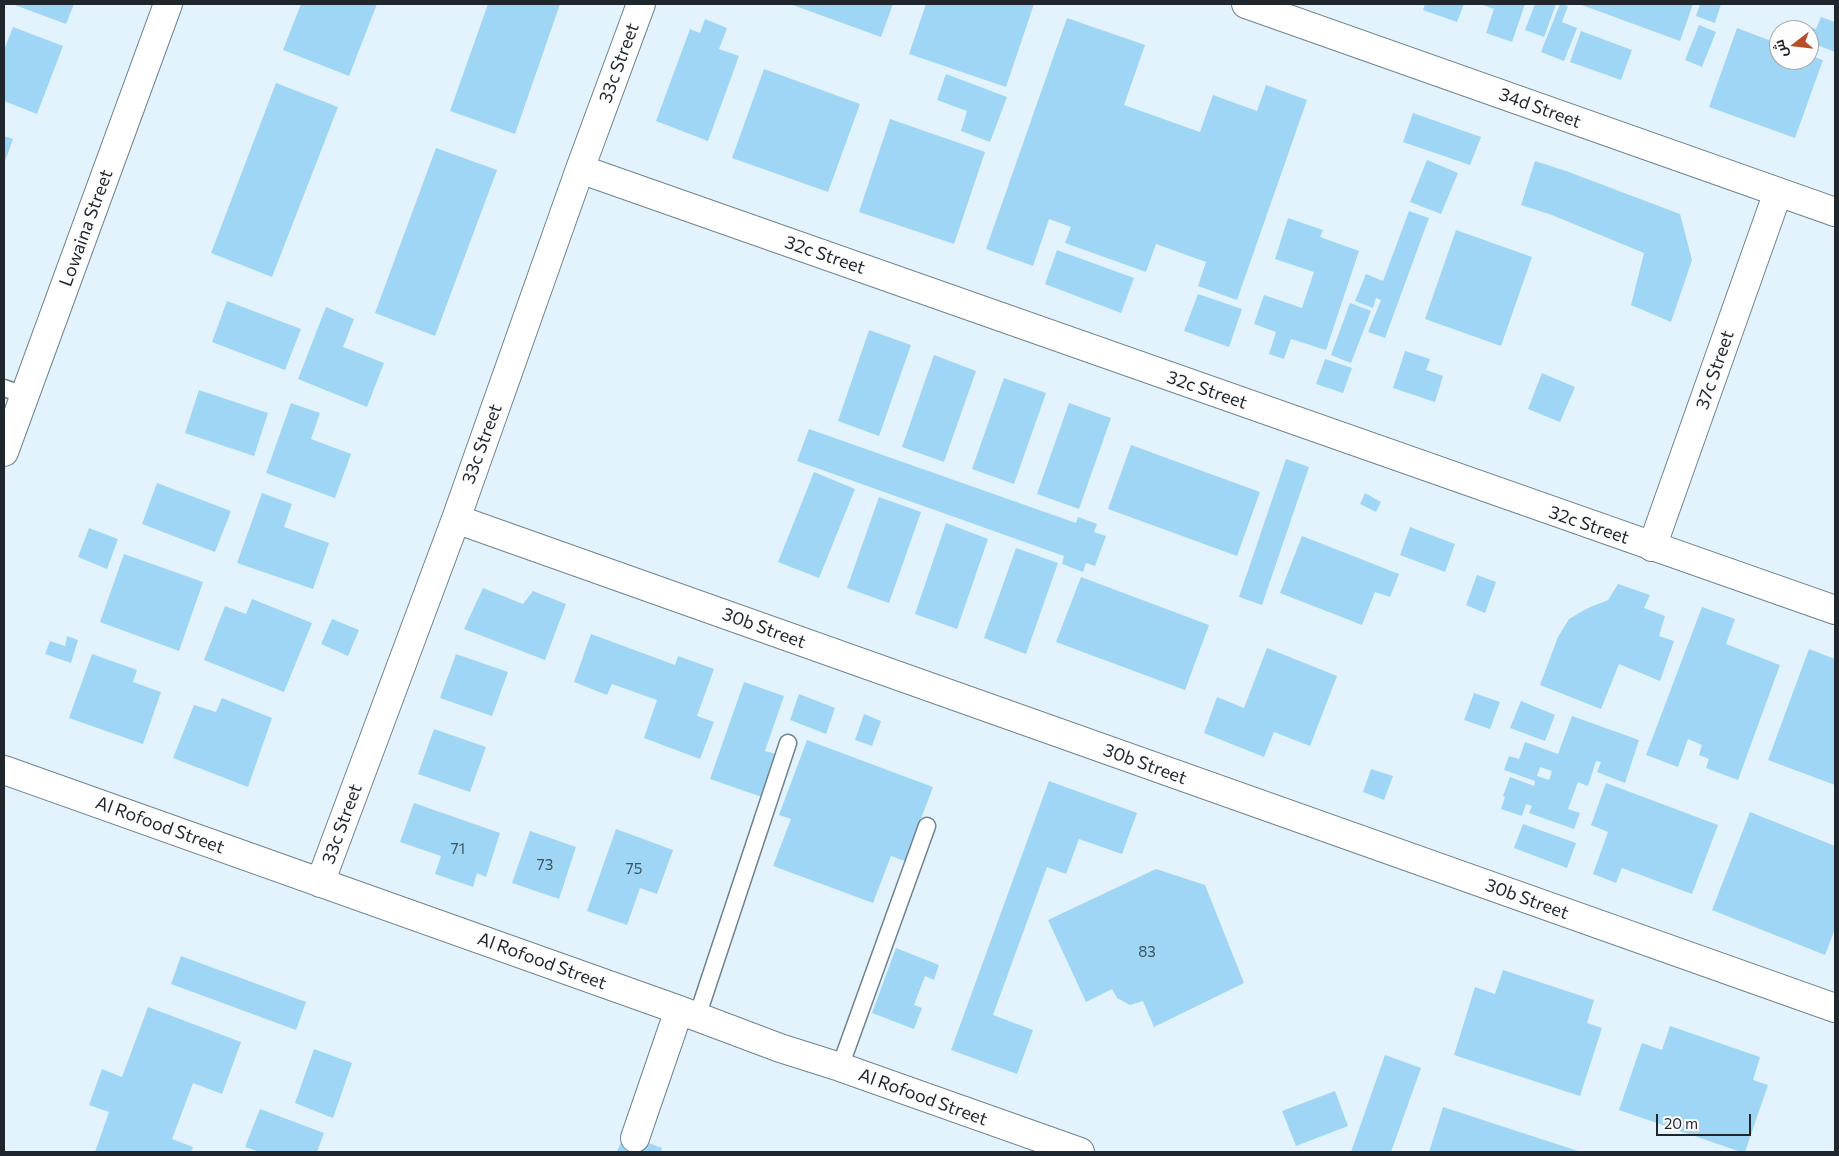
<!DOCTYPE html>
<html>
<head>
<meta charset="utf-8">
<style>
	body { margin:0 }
	#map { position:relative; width:1839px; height:1156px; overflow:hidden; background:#e2f3fe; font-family:Commissioner,Cairo,sans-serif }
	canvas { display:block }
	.frame { position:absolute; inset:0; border:5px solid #1f272c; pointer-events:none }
	.north { position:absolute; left:1769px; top:20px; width:50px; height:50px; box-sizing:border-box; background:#fdfdfd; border:1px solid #a4a7a9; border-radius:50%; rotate:254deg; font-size:14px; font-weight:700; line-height:20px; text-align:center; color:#1f272c }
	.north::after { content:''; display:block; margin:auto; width:18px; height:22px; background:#b54e29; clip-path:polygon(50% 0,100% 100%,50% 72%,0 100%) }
	.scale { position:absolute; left:1656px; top:1114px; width:95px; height:22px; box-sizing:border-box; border:2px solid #1f272c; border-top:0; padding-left:6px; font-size:15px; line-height:18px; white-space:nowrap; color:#1f272c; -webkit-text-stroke:4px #fdfdfd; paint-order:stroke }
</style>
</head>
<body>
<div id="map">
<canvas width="1839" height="1156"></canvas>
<div class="frame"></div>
<div class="north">ش</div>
<div class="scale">20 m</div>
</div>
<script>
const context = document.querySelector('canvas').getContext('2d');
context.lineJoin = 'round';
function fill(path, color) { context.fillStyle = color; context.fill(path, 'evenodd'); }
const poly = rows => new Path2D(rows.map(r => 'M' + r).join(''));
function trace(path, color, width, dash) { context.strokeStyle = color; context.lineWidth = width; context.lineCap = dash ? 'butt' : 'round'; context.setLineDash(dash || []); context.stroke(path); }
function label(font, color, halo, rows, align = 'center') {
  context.font = font + ' Commissioner,sans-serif'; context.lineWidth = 4; context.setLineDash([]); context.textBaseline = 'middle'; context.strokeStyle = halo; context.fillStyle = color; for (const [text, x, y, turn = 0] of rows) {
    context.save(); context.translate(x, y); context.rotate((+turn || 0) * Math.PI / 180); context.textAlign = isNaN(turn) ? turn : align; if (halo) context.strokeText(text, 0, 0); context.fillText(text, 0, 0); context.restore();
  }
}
const building = poly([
	[12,4,74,4,66,24],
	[301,4,377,4,349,76,283,50],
	[488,4,560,4,515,134,450,111],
	[790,4,893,4,881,37],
	[926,4,1034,4,1006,87,909,54],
	[1425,4,1464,4,1457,22,1423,10],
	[1480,4,1525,4,1512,42,1486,33,1494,9],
	[1535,4,1556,4,1544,37,1525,30],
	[1560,4,1568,6,1562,22,1577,28,1564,61,1541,52],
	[1579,4,1693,4,1680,41],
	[1700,4,1721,4,1715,23,1696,16],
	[1821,17,1835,22,1835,52,1809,42,1809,30,1798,30,1801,24,1816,29],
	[1067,18,1145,45,1124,105,1200,132,1213,95,1257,111,1266,85,1307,100,1237,300,1198,286,1206,262,1156,244,1146,272,1065,243,1071,227,1049,219,1033,266,986,249],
	[705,19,727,28,719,49,739,56,708,141,656,121,690,29,700,33],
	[1699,25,1716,32,1702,67,1685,60],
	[13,27,63,46,37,114,4,101,4,50],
	[1737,28,1779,44,1779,60,1809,60,1809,55,1823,60,1795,138,1709,107],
	[1581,31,1632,50,1621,80,1570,62],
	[764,69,860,104,828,192,732,158],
	[946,74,1007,97,990,142,961,131,967,111,937,100],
	[276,83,338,107,272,277,211,253],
	[1413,113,1481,137,1470,165,1403,142],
	[890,119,985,152,954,244,859,212],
	[4,136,13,139,4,164],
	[436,148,497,170,435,336,375,313],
	[1427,160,1458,173,1441,214,1410,202],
	[1535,161,1566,171,1680,214,1692,260,1671,322,1631,305,1644,253,1552,215,1521,205],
	[1409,211,1429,218,1385,338,1368,332,1381,300,1376,298,1373,308,1355,301,1366,274,1383,281],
	[1288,218,1323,230,1320,237,1359,251,1326,350,1291,339,1284,359,1269,354,1276,332,1254,324,1264,295,1302,308,1314,272,1275,259],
	[1456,230,1532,257,1501,346,1425,319],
	[1057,250,1134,278,1121,313,1045,284],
	[1198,294,1242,309,1229,347,1184,331],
	[227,301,301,329,285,370,212,342],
	[1350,303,1371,311,1351,363,1331,355],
	[326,307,354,319,343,347,384,363,367,407,298,379],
	[869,330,911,345,879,436,838,421],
	[1405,351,1430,359,1426,370,1443,376,1435,402,1393,388],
	[934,355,976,371,944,462,902,447],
	[1325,359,1352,368,1343,393,1316,384],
	[1542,373,1575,387,1560,422,1528,409],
	[1004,378,1046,393,1014,484,972,469],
	[199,390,268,413,254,456,185,433],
	[291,403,320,413,311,439,351,454,335,498,266,473],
	[1069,403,1111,418,1079,509,1037,494],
	[809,429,1076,523,1078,517,1097,524,1094,532,1106,536,1095,566,1086,563,1083,572,1062,564,1064,556,797,461],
	[1131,445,1260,492,1237,556,1108,509],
	[1286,459,1309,467,1262,605,1239,597],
	[814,472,855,489,819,578,778,562],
	[157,483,231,511,215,552,142,524],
	[262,493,292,504,284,527,329,543,313,589,237,563],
	[1365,493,1381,502,1376,512,1360,504],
	[879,497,921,512,889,603,847,588],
	[946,523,988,539,957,629,915,614],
	[1410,527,1455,544,1445,572,1400,555],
	[89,528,118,539,107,569,78,557],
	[1302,536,1399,574,1390,597,1375,592,1362,625,1280,593],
	[1016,548,1058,563,1026,654,984,638],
	[124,554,203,582,179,651,100,622],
	[1477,575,1496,582,1485,613,1466,605],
	[1081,577,1209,625,1185,690,1056,642],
	[1618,584,1650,595,1644,608,1665,616,1659,636,1674,641,1660,681,1619,664,1601,709,1540,685,1558,637,1569,619,1588,608,1608,600],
	[483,588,523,604,533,591,566,604,545,660,464,629],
	[252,599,312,623,284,692,204,660,225,606,246,614],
	[1702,607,1735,619,1726,644,1780,665,1738,780,1706,768,1709,759,1699,755,1702,745,1688,739,1678,767,1646,755],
	[332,619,359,630,348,656,321,644],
	[591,634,675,665,678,656,714,669,697,716,714,722,700,759,644,738,657,700,612,684,607,695,574,682],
	[67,636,78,640,71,663,45,654,50,641,65,646],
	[1267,648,1337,676,1310,746,1274,732,1264,757,1204,733,1217,697,1244,708],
	[1809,649,1835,659,1835,785,1768,760],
	[92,654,137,670,133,682,161,692,143,744,69,718],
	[456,654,508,672,492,716,440,698],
	[744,682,784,696,765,751,776,754,762,797,710,779],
	[1474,693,1500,702,1490,729,1464,720],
	[799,694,835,708,826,734,790,720],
	[222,698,272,718,248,787,173,758,194,705,216,712],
	[1521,701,1555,715,1545,741,1510,728],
	[864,714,881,721,872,746,855,740],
	[1572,716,1639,740,1625,783,1597,772,1601,762,1596,761,1588,786,1578,782,1568,809,1580,813,1574,829,1529,813,1532,806,1526,804,1522,816,1501,809,1505,797,1503,796,1510,777,1534,786,1535,781,1504,770,1509,756,1519,759,1525,742,1558,754],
	[1540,767,1552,771,1549,780,1537,776],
	[434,729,486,747,470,792,418,774],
	[807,740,933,787,905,861,891,856,873,903,773,866,791,819,779,815],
	[1371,769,1393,776,1384,800,1363,792],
	[1049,781,1137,813,1122,854,1079,839,1066,874,1047,867,993,1015,1033,1030,1017,1074,951,1050],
	[1606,783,1718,825,1692,894,1622,868,1616,883,1593,874,1608,832,1591,825],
	[414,803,500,833,486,877,477,873,473,887,435,874,441,856,400,842],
	[1750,812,1835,846,1835,929,1825,955,1712,910],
	[1523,824,1576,843,1567,868,1514,848],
	[616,829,673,850,657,894,640,888,627,925,587,911],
	[530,831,576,847,559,899,512,883],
	[1156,869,1205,885,1244,983,1154,1027,1143,1001,1130,1005,1117,998,1112,989,1086,1002,1048,920],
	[896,948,939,965,934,980,925,976,914,1005,922,1008,914,1029,872,1013],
	[181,956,306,1002,296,1030,171,984],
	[1503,970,1594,1000,1587,1023,1602,1028,1580,1096,1454,1055,1475,987,1495,994],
	[148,1007,241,1042,222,1094,193,1083,172,1139,193,1147,191,1152,95,1152,109,1112,89,1105,102,1069,122,1077],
	[1670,1026,1760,1057,1753,1080,1768,1085,1745,1152,1741,1152,1619,1110,1642,1043,1662,1050],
	[314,1049,352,1063,333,1118,295,1103],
	[1385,1055,1421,1068,1391,1152,1351,1152],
	[1335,1091,1348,1126,1296,1146,1282,1111],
	[1443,1107,1581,1152,1429,1152],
	[260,1109,324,1133,317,1152,260,1152,245,1147],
	[624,1134,662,1148,661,1152,617,1152]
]);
const lane = poly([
	[4,388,24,395],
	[697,1017,788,743],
	[840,1067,927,826]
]);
const street = poly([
	[1246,4,1835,212],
	[580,169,1835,610],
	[4,452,168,4],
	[456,519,1835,1008],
	[1652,547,1778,192],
	[4,770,679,1010,780,1048,840,1067,1080,1152],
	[320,883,456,519,580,169,641,4],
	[635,1138,679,1010]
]);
const numberNames = [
	["71",458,849],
	["73",545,865],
	["75",634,869],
	["83",1147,952]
];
const streetNames = [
	["33c Street",619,63,-70],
	["34d Street",1540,108,20],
	["Lowaina Street",86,228,-70],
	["32c Street",825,255,19],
	["37c Street",1715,370,-71],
	["32c Street",1207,390,19],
	["33c Street",482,444,-70],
	["32c Street",1589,525,19],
	["30b Street",764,628,20],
	["30b Street",1145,764,20],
	["33c Street",342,824,-70],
	["Al Rofood Street",160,825,20],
	["30b Street",1527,899,20],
	["Al Rofood Street",542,961,20],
	["Al Rofood Street",923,1097,20]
];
fill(building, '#9fd6f5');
trace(lane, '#6f838e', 19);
trace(street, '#6f838e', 30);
trace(lane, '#fff', 16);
trace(street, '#fff', 28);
label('15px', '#3f535e', null, numberNames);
label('18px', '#1f272c', '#fdfdfd', streetNames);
</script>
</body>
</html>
